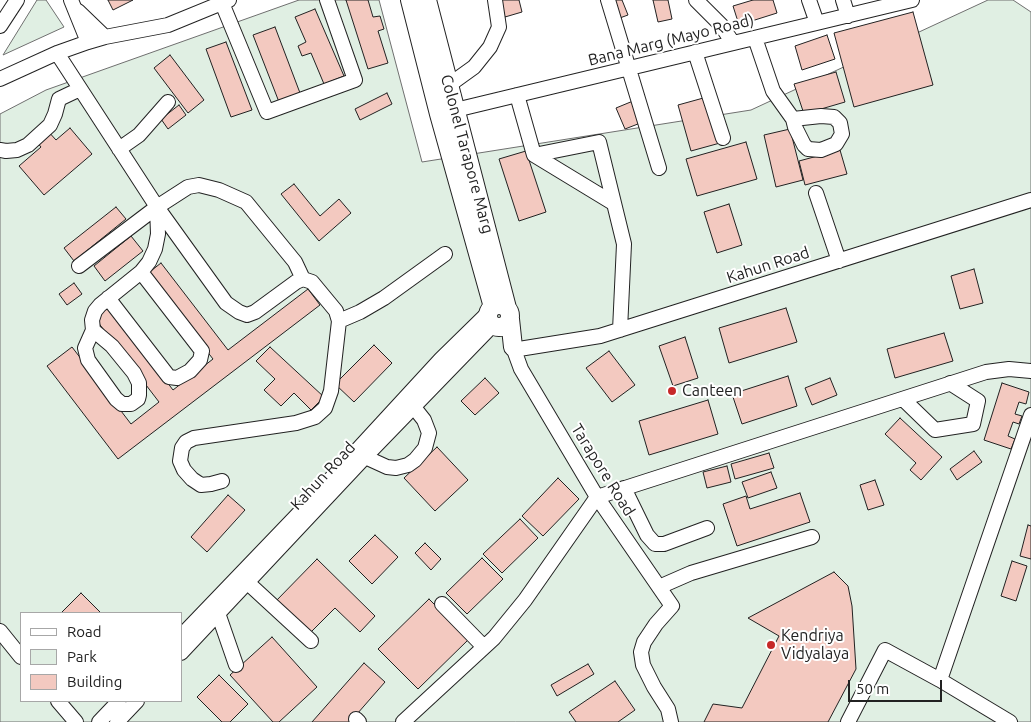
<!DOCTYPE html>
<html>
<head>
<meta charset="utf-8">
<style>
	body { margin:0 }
	#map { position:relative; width:1031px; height:722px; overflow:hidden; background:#fff; font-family:Ubuntu,sans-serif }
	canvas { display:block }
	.legend { position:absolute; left:20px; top:612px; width:162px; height:90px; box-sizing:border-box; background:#fff; border:1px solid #a7a7a7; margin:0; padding:6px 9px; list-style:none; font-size:15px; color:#222 }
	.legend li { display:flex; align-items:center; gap:10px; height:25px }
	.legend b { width:25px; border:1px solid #a7a7a7 }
	.scale { position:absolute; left:848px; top:680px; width:94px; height:22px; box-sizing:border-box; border:2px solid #222; border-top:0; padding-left:6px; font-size:15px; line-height:18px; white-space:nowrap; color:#222; -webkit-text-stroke:4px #fff; paint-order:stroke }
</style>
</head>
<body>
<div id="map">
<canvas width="1031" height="722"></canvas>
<ul class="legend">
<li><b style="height:6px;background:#fff"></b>Road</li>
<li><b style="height:14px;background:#e0efe3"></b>Park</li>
<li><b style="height:14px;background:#f3c9c0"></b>Building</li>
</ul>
<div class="scale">50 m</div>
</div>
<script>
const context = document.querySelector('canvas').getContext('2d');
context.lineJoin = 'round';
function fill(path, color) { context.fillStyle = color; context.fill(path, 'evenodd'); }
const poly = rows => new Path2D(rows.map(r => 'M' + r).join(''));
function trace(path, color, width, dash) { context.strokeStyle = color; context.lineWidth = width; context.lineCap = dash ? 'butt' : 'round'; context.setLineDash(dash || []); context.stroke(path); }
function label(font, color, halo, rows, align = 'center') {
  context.font = font + ' Ubuntu,sans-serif'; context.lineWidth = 4; context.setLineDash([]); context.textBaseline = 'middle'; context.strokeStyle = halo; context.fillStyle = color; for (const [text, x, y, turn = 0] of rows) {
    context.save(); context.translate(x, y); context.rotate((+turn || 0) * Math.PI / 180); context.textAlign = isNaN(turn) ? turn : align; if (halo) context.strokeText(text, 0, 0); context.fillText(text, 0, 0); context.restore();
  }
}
const green = poly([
	[37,0,46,0,64,27,3,55,37,0],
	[299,0,379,0,422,162,751,110,988,0,1013,0,1031,12,1031,722,0,722,0,114,46,90,299,0],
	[21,613,181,613,181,701,21,701,21,613]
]);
const building = poly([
	[108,0,133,0,113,10,108,0],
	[346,0,368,0,373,17,380,16,384,29,378,31,388,63,368,69,346,0],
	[500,0,519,0,522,12,505,17,500,0],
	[609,0,622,0,628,15,617,19,609,0],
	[653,0,668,0,672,19,658,22,653,0],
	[753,0,773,0,777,13,739,25,733,6,753,0],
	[315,9,344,76,324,84,311,53,302,56,298,46,306,42,295,17,315,9],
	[913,12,933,85,854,107,834,33,913,12],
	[275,27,300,93,279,102,253,35,275,27],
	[827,35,835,59,802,70,795,46,827,35],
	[226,42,252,110,231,117,206,49,226,42],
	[170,55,204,100,188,113,154,68,170,55],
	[836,72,845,102,804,114,794,84,836,72],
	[387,93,392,104,360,120,355,109,387,93],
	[707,97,720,143,691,151,678,105,707,97],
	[633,101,643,122,625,129,616,108,633,101],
	[179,105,186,115,168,129,161,119,179,105],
	[70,128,92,154,44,195,19,166,41,147,35,140,47,130,56,140,70,128],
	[790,129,803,180,776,187,764,135,790,129],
	[746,142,757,179,697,196,686,159,746,142],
	[840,150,847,174,805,185,799,161,840,150],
	[526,151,546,212,519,221,499,159,526,151],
	[294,184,320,216,339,199,351,213,319,241,281,194,294,184],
	[729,204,742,245,717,253,704,212,729,204],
	[116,207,126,219,74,261,64,248,116,207],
	[131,236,143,251,105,281,94,266,131,236],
	[161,263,228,350,308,289,320,305,118,459,47,366,72,347,131,424,159,402,94,317,109,306,173,390,213,359,147,274,161,263],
	[974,269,983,303,960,309,951,276,974,269],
	[74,283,82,294,67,305,59,294,74,283],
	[786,308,797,342,729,363,719,328,786,308],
	[944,333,953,361,895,378,887,349,944,333],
	[685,337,698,378,673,386,659,346,685,337],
	[374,345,392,363,354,402,335,384,374,345],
	[270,347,324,397,311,410,294,393,281,406,264,390,275,379,256,361,270,347],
	[609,351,635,385,612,402,586,368,609,351],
	[788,376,797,406,742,424,732,394,788,376],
	[485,378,499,393,475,415,461,401,485,378],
	[830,378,837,395,812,405,805,388,830,378],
	[1002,383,1029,392,1026,404,1019,402,1015,414,1022,416,1019,424,1013,422,1008,436,1015,439,1011,449,984,440,1002,383],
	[708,400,718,434,649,455,639,421,708,400],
	[900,418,942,457,921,480,910,470,916,463,885,434,900,418],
	[437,447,468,480,435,511,404,478,437,447],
	[974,451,982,462,957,480,950,469,974,451],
	[769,453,774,468,735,479,731,464,769,453],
	[727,466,731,482,707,488,703,472,727,466],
	[771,472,777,488,748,498,742,482,771,472],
	[558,478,579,499,543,536,522,516,558,478],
	[875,480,884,505,868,510,860,485,875,480],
	[800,493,810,522,737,546,723,504,746,496,750,509,800,493],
	[228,495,245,510,207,552,191,537,228,495],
	[520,519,538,538,502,573,483,554,520,519],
	[1028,525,1031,526,1031,559,1020,556,1028,525],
	[375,535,398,557,372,584,349,561,375,535],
	[425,543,441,559,431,570,415,553,425,543],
	[482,558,503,579,467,614,446,593,482,558],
	[317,559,375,616,360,632,335,608,308,635,275,602,317,559],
	[1012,561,1027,566,1016,601,1001,596,1012,561],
	[834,572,848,586,852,606,856,669,828,722,704,722,713,704,742,708,779,636,748,618,834,572],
	[81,593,101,613,61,613,81,593],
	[429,599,469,639,418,689,378,649,429,599],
	[272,637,317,687,279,722,273,722,230,675,272,637],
	[364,663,385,682,350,722,312,722,364,663],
	[588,664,594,674,557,696,551,685,588,664],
	[219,675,248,704,230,722,222,722,197,697,219,675],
	[615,681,635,710,618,722,576,722,569,712,615,681]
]);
const minor = poly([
	[71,0,88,42],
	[608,0,659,168],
	[696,0,721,25,733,43],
	[809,0,817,23],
	[843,0,848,16],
	[222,3,267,112,355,80,327,0],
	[78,11,105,37],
	[0,26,17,0],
	[755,38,773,91,793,119,795,127,804,145,808,149,821,150,836,144,842,134,840,123,834,117,821,116,793,119],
	[695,52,723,138],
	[57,53,157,207,226,303,239,312,247,315,255,312,296,282,303,279,312,282,336,311,339,321,331,391,325,408,315,417,296,423,194,438,186,442,182,448,180,461,184,470,192,479,201,485,211,484,222,481],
	[0,79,57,53,88,42,105,37,168,25,229,0],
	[449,85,474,67,490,47,499,27,495,0],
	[517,95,534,155,613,203],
	[447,112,912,0],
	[119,149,139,135,168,102],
	[0,150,6,151,17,150,28,145,50,125,55,114,59,99,80,89],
	[534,155,599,142,624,244,620,330],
	[816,193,839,261],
	[79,266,157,207,188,187,199,185,219,190,246,202,295,262,303,279],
	[108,298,169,377,177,378,190,371,200,360,202,351,141,272],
	[339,321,360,312,384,298,445,254],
	[93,330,112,346,134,373,139,383,139,395,138,399,131,404,122,404,116,399,88,360,85,348,93,330,92,320,95,311,100,305,141,272,149,262,155,249,158,234,157,207],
	[903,399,935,430,973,424,978,401,950,383],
	[365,457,387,467,396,468,408,465,415,460,425,448,429,433,424,420,413,406],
	[624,488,647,535,655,544,664,544,707,528],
	[248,583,311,641],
	[659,587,691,573,812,537],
	[442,604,484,647],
	[218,613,236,665],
	[0,631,21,657],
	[181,636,301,511,441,359,489,312],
	[181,653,365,457,493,325],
	[940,680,1031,415],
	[58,701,76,722],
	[356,719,359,722],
	[99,722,119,701],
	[117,722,137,701],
	[403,722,494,638,525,600,597,497,986,372,1009,369,1031,371],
	[671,722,668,709,654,687,643,665,641,652,644,642,656,624,672,606,597,497,521,369,513,347,519,349,600,336,1031,200],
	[848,722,885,650,940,680,1010,722]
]);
const major = poly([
	[410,0,439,114,493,307],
	[427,0,507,308],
	'488 316a11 11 0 1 1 22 0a11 11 0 1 1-22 0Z',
	[510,319,513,347]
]);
const markers = [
	[672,391,5,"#c62828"],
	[771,645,5,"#c62828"]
];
const streetNames = [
	["Bana Marg (Mayo Road)",671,40,-14],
	["Colonel Tarapore Marg",467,154,75],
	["Kahun Road",768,265,-18],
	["Tarapore Road",603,470,58],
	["Kahun Road",323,476,-47]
];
const poiNames = [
	["Canteen",682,391],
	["Kendriya",781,636],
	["Vidyalaya",781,654]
];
fill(green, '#e0efe3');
trace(green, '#6f6f6f', 1);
fill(building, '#f3c9c0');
trace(building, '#222', 1);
trace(minor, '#222', 16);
trace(major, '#222', 20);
trace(minor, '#fff', 14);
trace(major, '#fff', 18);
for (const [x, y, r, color] of markers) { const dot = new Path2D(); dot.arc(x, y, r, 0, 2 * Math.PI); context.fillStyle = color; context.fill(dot); trace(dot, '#fff', 2); }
label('16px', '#222', '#fff', streetNames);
label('16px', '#222', '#fff', poiNames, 'left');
</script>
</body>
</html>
